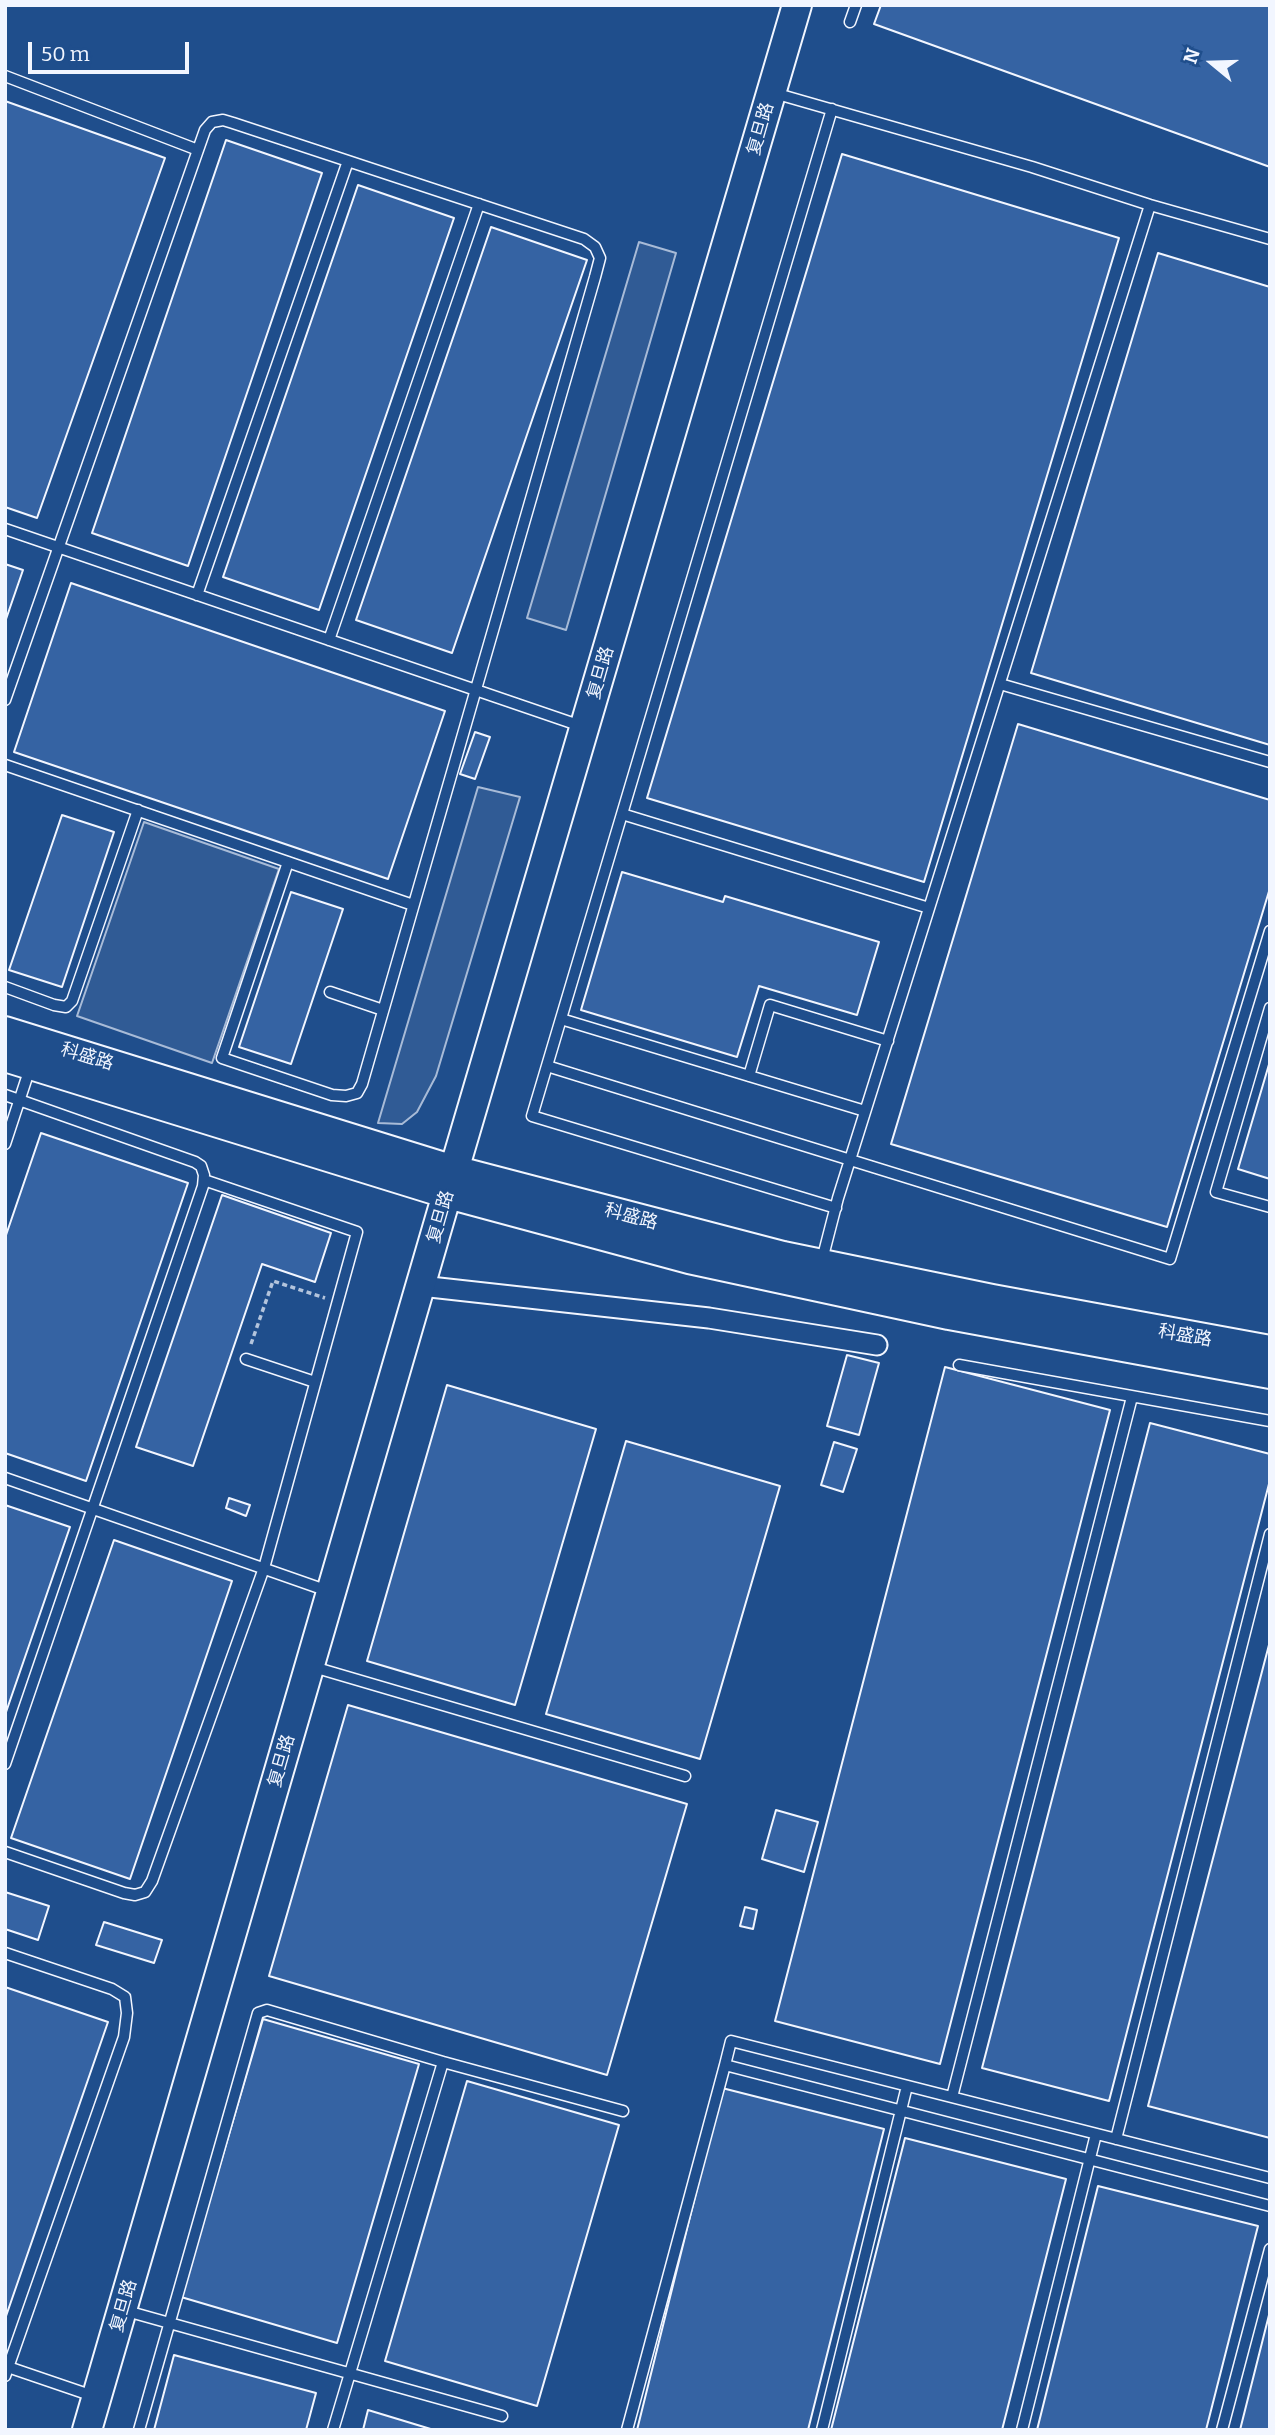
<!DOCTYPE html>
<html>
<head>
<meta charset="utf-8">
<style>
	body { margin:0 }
	#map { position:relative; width:1275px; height:2435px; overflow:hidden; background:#1f4e8c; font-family:Bitter,serif }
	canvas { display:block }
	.frame { position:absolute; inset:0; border:7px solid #f2f6ff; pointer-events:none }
	.north { position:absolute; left:1177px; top:28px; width:70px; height:70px; -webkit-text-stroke:5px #1f4e8c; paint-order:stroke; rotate:289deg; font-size:19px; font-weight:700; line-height:28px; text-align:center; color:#f2f6ff }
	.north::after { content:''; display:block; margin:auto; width:24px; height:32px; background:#f2f6ff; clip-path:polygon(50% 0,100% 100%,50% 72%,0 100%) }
	.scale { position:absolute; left:28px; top:42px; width:161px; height:32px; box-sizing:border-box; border:4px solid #f2f6ff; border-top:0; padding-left:9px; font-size:21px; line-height:24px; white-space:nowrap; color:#f2f6ff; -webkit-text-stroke:5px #1f4e8c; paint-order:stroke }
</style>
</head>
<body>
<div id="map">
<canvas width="1275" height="2435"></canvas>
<div class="frame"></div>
<div class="north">N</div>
<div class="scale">50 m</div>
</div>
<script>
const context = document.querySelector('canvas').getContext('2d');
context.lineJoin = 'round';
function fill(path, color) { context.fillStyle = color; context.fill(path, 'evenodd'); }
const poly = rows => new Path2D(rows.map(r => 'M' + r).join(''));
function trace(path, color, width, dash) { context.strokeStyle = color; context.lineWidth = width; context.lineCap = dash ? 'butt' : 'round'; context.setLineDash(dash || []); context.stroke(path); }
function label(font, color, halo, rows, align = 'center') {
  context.font = font + ' Bitter,"Noto Sans SC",serif'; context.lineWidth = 5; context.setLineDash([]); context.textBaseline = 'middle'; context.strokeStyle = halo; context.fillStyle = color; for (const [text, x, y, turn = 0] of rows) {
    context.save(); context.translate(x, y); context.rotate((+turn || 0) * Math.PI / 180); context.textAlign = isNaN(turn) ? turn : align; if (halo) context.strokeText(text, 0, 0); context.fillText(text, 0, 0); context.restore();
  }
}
const built = poly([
	[639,242,676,253,566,630,527,618,639,242],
	[478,787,520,797,436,1076,417,1112,402,1124,378,1123,478,787],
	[144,822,279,869,212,1063,77,1016,144,822]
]);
const building = poly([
	[881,5,1270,5,1270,167,874,24,881,5],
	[5,101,165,158,37,518,5,507,5,101],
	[226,140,322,173,188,566,92,533,226,140],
	[842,154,1119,238,924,882,647,798,842,154],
	[358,185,454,218,319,610,223,577,358,185],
	[491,227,587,260,452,653,356,620,491,227],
	[1158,253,1270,287,1270,745,1031,673,1158,253],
	[5,564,23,570,5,622,5,564],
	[71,583,445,711,388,879,14,752,71,583],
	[1018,724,1270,800,1270,888,1167,1227,891,1144,1018,724],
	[475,732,490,737,475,779,460,774,475,732],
	[62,815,114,832,62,987,9,970,62,815],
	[622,872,723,902,725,896,879,942,857,1015,759,986,737,1057,581,1010,622,872],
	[291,892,343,909,291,1064,239,1047,291,892],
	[1270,1061,1270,1179,1238,1169,1270,1061],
	[41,1133,188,1183,86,1481,5,1453,5,1238,41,1133],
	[222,1195,331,1233,315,1282,262,1264,193,1466,136,1447,222,1195],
	[847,1355,879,1363,859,1435,827,1426,847,1355],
	[945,1367,1110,1410,940,2064,775,2021,945,1367],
	[447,1385,596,1429,515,1705,367,1661,447,1385],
	[1150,1423,1270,1454,1270,1480,1109,2101,982,2068,1150,1423],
	[626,1441,780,1486,700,1759,546,1714,626,1441],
	[834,1442,857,1449,843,1492,821,1485,834,1442],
	[229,1498,250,1505,246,1516,226,1508,229,1498],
	[5,1505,70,1527,5,1715,5,1505],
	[114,1540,232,1581,130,1879,11,1838,114,1540],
	[1270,1641,1270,2138,1148,2106,1270,1641],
	[348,1705,687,1804,607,2075,269,1976,348,1705],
	[776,1810,818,1822,804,1872,762,1859,776,1810],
	[5,1892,49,1906,38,1940,5,1929,5,1892],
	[745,1907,757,1910,753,1929,740,1926,745,1907],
	[104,1922,162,1940,154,1963,96,1945,104,1922],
	[5,1987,108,2022,5,2319,5,1987],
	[263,2019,419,2064,337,2343,181,2297,263,2019],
	[467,2081,619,2125,537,2406,385,2361,467,2081],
	[722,2088,884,2129,808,2430,637,2430,722,2088],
	[905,2138,1066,2179,1002,2430,831,2430,905,2138],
	[1098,2186,1258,2226,1206,2430,1037,2430,1098,2186],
	[1270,2311,1270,2430,1240,2430,1270,2311],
	[174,2355,316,2393,306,2430,154,2430,174,2355],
	[368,2410,434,2430,363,2430,368,2410]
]);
const path = poly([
	[251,1344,273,1281,325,1298]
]);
const lane = poly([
	[850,22,856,5],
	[5,76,198,150],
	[774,93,1032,167,1150,205,1270,239],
	[832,109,532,1116,836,1208],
	[5,529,581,726],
	[197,595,348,161],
	[329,640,479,204],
	[1000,684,1270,762],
	[5,700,205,130,212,122,223,120,233,123,584,239,595,247,600,258,595,277,362,1084,357,1093,346,1096,332,1095,222,1058,288,862],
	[5,765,413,905],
	[622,814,929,908],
	[5,987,54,1005,66,1007,72,1001,138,810],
	[330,992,383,1010],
	[1270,1008,1216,1192,1270,1207],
	[561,1019,865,1111],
	[547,1066,1170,1259,1270,931],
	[749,1076,770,1005,888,1041],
	[5,1095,195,1162,201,1166,204,1175,203,1186,5,1764],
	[5,1144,30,1068],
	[822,1260,838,1198,1150,205],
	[246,1359,315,1382],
	[959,1365,1270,1421],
	[5,1478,328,1591],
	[310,1666,685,1776],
	[5,1852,124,1893,135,1895,145,1892,152,1881,264,1568,357,1232,204,1180],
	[5,1953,112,1989,125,1997,127,2013,124,2037,5,2376],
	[952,2097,1132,1397],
	[1116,2139,1270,1534],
	[1270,2178,731,2041,725,2065,1270,2206],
	[123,2310,502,2416],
	[5,2366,93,2396],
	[139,2430,258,2013,267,2010,443,2062,623,2111],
	[333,2430,443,2062],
	[627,2430,725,2065],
	[822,2430,907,2086],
	[1022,2430,1096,2134],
	[1222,2430,1270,2249]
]);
const street = poly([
	[421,1286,709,1318,877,1345]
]);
const secondary = poly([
	[5,1031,454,1170,783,1256,992,1299,1270,1350],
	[5,1057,448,1194,689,1259,949,1315,1270,1374],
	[87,2430,454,1170,797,5]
]);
const streetNames = [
	["复旦路",761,129,-74],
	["复旦路",601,673,-74],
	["科盛路",87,1057,17],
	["复旦路",441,1217,-74],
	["科盛路",631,1217,15],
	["科盛路",1185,1336,10],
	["复旦路",282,1761,-74],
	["复旦路",124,2306,-74]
];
fill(built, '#305b95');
trace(built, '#a8bbd7', 2);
fill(building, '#3563a3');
trace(building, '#f2f6ff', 2);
trace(lane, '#f2f6ff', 13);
trace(street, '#f2f6ff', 23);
trace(secondary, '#f2f6ff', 32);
trace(path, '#b3c4dc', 3.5, [5, 3.5]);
trace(lane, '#1f4e8c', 10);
trace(street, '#1f4e8c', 19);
trace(secondary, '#1f4e8c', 28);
label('18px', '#f2f6ff', '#1f4e8c', streetNames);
</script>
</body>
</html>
